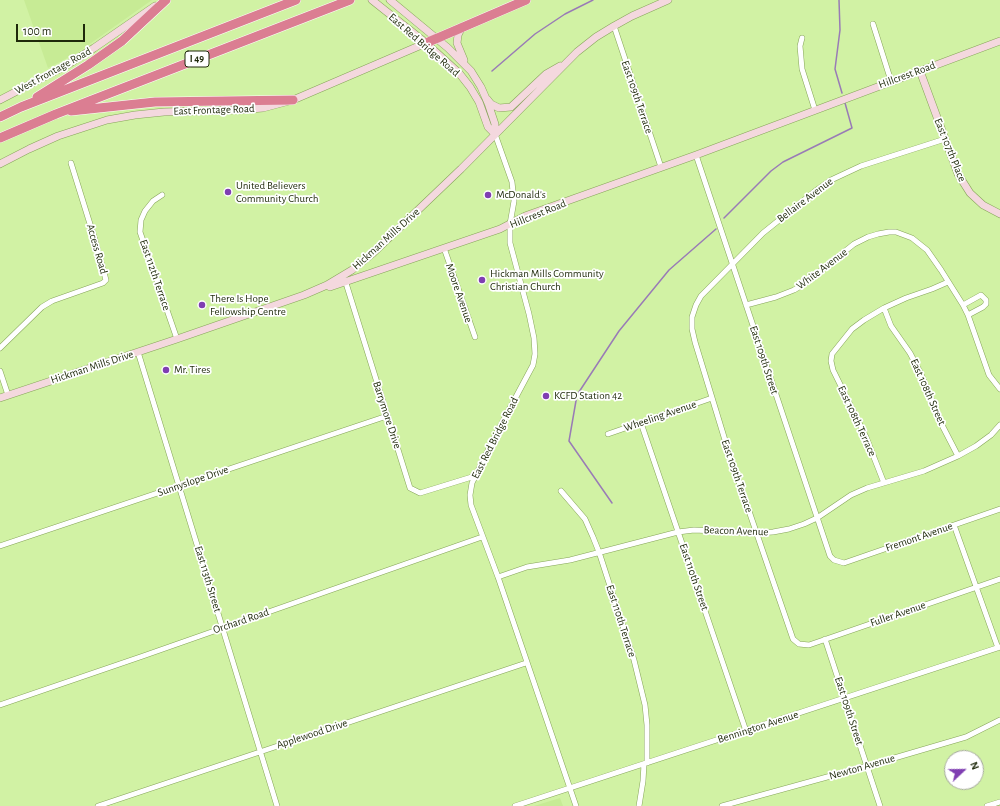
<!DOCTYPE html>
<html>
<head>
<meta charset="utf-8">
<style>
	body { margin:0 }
	#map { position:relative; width:1000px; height:806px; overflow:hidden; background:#d1f2a4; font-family:"Alegreya Sans",sans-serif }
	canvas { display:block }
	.north { position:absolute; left:944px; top:750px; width:40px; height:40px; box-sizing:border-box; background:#fff; border:1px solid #a5a99d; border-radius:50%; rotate:68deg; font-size:11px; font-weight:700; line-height:16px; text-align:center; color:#1e290a }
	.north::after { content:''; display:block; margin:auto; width:14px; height:18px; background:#7f3eb2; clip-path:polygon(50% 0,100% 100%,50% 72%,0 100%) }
	.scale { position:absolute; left:16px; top:24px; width:69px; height:18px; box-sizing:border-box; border:2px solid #1e290a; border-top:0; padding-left:5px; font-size:12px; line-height:14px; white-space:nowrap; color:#1e290a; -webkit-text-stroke:3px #fff; paint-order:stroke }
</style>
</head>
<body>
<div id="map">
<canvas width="1000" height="806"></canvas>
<div class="north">N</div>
<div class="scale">100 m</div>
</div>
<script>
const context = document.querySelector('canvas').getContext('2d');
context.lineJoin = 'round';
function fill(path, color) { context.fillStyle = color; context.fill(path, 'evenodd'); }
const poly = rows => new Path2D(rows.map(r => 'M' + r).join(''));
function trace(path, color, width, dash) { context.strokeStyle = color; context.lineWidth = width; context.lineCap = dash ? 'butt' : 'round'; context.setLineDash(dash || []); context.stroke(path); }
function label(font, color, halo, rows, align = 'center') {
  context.font = font + ' "Alegreya Sans",sans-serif'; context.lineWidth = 3.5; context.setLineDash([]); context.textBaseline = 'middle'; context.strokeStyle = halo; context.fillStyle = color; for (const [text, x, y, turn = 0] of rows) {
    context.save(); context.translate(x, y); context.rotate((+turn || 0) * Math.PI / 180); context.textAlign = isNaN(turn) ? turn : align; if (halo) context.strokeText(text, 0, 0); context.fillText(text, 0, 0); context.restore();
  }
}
const built = poly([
	[24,0,152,0,77,53,48,68],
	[560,798,563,806,534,806]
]);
const stream = poly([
	[839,0,840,30,835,69,842,93],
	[492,71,535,34,565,14,593,0],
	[724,218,771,171,783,162,852,128,845,103],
	[612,503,569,441,577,395,619,331,669,270,716,229]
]);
const street = poly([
	[873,24,891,81],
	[614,26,661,167],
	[802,38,800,46,802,69,815,110],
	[495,134,512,182,514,201,510,224,510,243,529,314,534,338,535,354,533,365,494,438,472,483,470,495,471,505,498,577,576,806],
	[945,139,861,166,831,180,814,192,763,233,701,296,696,305,692,317,692,329,695,342,728,450,793,639,799,644,809,645,1000,579],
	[696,155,830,556,834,560,844,563,1000,509],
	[162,195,153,201,145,211,141,220,140,232,177,339],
	[444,248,475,337],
	[345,280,410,488,420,493,475,476],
	[746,305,776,297,794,290,804,284,854,244,868,237,878,234,889,232,896,232,912,238,927,250,941,270,963,305,968,315,989,375,1000,389],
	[963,305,981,295,986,300,986,304,983,307,968,315],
	[884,308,891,326,910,353,920,372,943,427,958,456],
	[0,348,42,307,52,301,103,283,106,280,95,240,71,163],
	[138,352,277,806],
	[0,371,8,395],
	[641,423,746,731],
	[608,434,712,398],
	[884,483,866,437,833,370,831,361,832,354,852,329,864,320,884,308,906,298,932,289,948,282],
	[561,491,585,519,593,537,599,552,634,660,645,705,647,725,647,763],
	[954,525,998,648],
	[0,546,387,416],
	[498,577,527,567,570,560,678,532,694,530,757,533,773,532,789,529,804,524,817,518,851,495,867,488,924,471,958,456,976,446,991,435,1000,425],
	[825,639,880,806],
	[0,705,143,656,482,537],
	[98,806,526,663],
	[515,806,1000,647],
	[639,806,643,781,644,764],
	[722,806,867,766,966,737,1000,720],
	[987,806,1000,802]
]);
const secondary = poly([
	[372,0,426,43,459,73,470,87,479,102,488,127,495,134],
	[390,0,448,48,471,71,481,87,488,103,495,124,495,134],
	[462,27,458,35,457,43,464,60],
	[920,71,958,174,970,193,983,205,1000,214],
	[487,99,491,104,499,108,511,107,546,74,560,66],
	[0,100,67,65,94,48,155,6],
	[0,164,29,149,58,136,107,120,135,115,164,112,239,110,263,108,293,100,426,43],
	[330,287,500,229,525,216,696,155,1000,41],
	[0,398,177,339,304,295,327,285,352,270,372,254,461,169,577,52,596,37,614,26,632,16,668,0]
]);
const highway = poly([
	[426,43,526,0],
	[37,97,88,65,122,41,166,0],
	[71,111,155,102,293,100],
	[0,117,21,107,296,0],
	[0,138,56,114,350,0]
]);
const markers = [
	[228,192,4,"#7f3eb2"],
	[488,195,4,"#7f3eb2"],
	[482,280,4,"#7f3eb2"],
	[202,305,4,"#7f3eb2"],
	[166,370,4,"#7f3eb2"],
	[546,396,4,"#7f3eb2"]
];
const shields = [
	[197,59,24]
];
const shieldNames = [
	["I 49",197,59]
];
const streetNames = [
	["East Red Bridge Road",424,45,41],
	["West Frontage Road",53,71,-29],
	["Hillcrest Road",907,75,-20],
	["East 109th Terrace",637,97,71],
	["East Frontage Road",214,110,-2],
	["East 107th Place",950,150,68],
	["Bellaire Avenue",805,200,-37],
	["Hillcrest Road",538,214,-22],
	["Hickman Mills Drive",386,239,-42],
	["Access Road",97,249,74],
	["White Avenue",822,269,-37],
	["East 112th Terrace",155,275,71],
	["Moore Avenue",459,293,71],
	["East 109th Street",764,360,72],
	["Hickman Mills Drive",92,367,-18],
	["East 108th Street",928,392,66],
	["Barrymore Drive",387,415,72],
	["Wheeling Avenue",660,416,-19],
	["East 108th Terrace",857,421,65],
	["East Red Bridge Road",495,438,-63],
	["East 109th Terrace",737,476,71],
	["Sunnyslope Drive",193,481,-19],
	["Beacon Avenue",736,531,2],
	["Fremont Avenue",919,537,-19],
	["East 110th Street",694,577,71],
	["East 113th Street",208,579,73],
	["Fuller Avenue",898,614,-19],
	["Orchard Road",241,621,-19],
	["East 110th Terrace",621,621,72],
	["East 109th Street",849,711,72],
	["Bennington Avenue",758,727,-18],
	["Applewood Drive",312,734,-18],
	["Newton Avenue",862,767,-16]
];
const poiNames = [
	["United Believers",236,186],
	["Community Church",236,199],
	["McDonald's",496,195],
	["Hickman Mills Community",490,274],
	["Christian Church",490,287],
	["There Is Hope",210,299],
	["Fellowship Centre",210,312],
	["Mr. Tires",174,370],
	["KCFD Station 42",554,396]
];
fill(built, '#c7eb95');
trace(stream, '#997bb6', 1.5);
trace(street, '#86a459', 6);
trace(secondary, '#86a459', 8);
trace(highway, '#fff', 10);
trace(street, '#fff', 5);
trace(secondary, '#f4d8de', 7);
trace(highway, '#db7e92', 9);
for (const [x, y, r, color] of markers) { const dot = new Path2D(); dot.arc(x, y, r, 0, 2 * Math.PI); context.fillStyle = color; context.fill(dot); trace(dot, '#fff', 1.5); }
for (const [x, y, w] of shields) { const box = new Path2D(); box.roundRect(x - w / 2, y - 8, w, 16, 3); context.fillStyle = '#fff'; context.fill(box); trace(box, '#1e290a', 1); }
label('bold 10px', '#1e290a', null, shieldNames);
label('11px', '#1e290a', '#fff', streetNames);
label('11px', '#1e290a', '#fff', poiNames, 'left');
</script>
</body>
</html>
